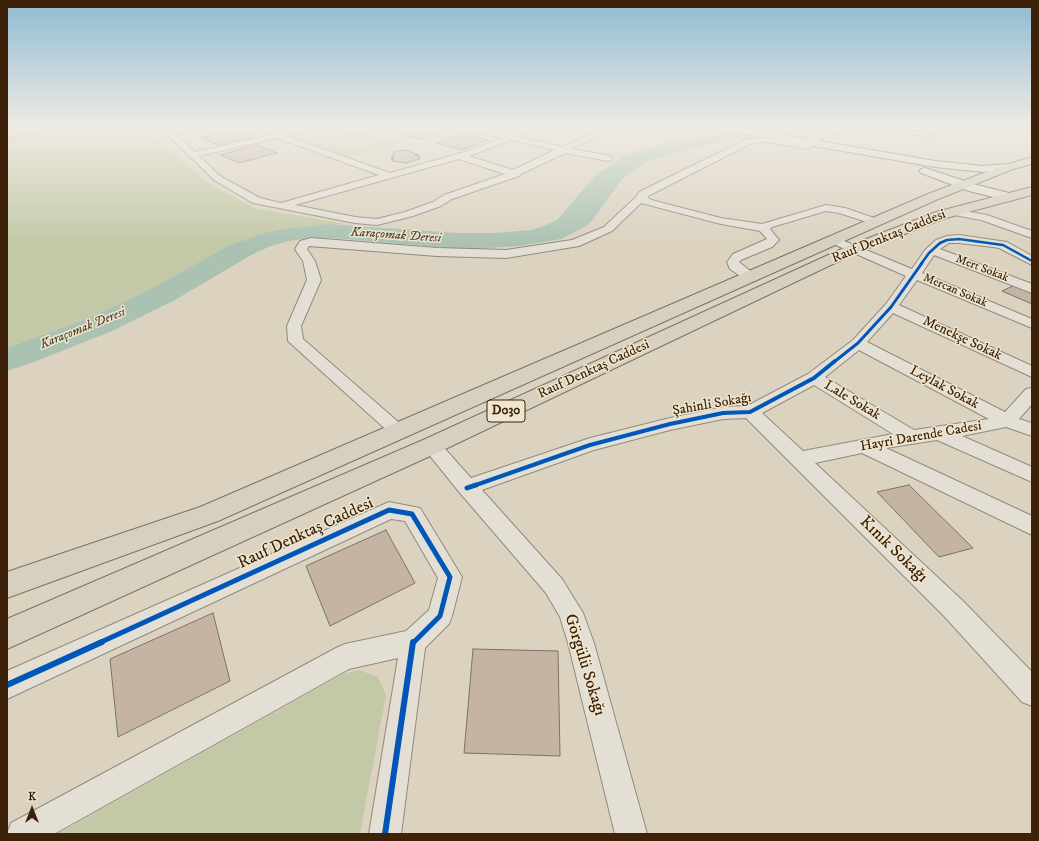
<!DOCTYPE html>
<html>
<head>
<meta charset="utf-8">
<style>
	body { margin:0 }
	#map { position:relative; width:1039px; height:841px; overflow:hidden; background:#dbd3c0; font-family:"IM FELL DW Pica",serif }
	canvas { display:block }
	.frame { position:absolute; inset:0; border:8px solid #3d2209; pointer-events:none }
	.north { position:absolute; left:12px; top:789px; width:40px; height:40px; -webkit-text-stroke:3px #efe6cf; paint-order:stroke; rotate:0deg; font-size:11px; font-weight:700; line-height:16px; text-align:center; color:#3d2209 }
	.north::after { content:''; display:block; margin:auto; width:14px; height:18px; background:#3d2209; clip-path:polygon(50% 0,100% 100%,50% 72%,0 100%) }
</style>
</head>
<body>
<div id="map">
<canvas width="1039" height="841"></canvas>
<div class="frame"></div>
<div class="north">K</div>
</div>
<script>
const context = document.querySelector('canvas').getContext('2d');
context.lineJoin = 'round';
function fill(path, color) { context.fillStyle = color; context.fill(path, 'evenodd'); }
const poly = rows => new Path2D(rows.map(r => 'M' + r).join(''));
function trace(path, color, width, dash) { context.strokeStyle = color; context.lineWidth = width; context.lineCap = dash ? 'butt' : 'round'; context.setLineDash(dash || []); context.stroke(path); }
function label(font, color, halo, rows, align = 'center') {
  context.font = font + ' "IM FELL DW Pica",serif'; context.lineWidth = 3; context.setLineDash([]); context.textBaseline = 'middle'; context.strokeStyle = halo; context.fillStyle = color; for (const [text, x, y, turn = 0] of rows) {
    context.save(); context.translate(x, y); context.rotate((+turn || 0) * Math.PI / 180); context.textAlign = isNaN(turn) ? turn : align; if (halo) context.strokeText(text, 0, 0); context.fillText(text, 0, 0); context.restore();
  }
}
const green = poly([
	[58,126,148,126,151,132,208,183,254,208,345,224,329,224,281,229,254,236,228,246,147,291,91,317,7,348,7,136],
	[331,126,406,143,350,158,289,136],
	[359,670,378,677,386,695,360,834,57,834,343,674]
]);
const water = poly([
	[756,126,802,126,688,149,654,159,638,167,622,179,592,221,585,227,561,239,520,246,474,249,450,248,333,238,311,238,289,241,271,246,253,254,175,300,112,331,34,362,7,371,7,348,91,317,147,291,228,246,254,236,281,229,329,224,457,233,495,233,531,230,541,227,557,220,596,175,621,158,644,149,671,142]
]);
const building = poly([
	[278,126,305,126,290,130,278,126],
	[418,126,431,126,447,131,419,139,396,133,418,126],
	[236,129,254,136,218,145,201,138,236,129],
	[464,134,489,140,461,150,436,143,464,134],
	[257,145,277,153,239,163,220,155,257,145],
	[404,150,411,151,410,152,417,154,415,155,419,155,417,156,420,157,418,158,420,159,406,163,392,161,394,160,391,159,394,158,391,157,394,156,392,155,395,153,393,152,404,150],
	[1017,284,1032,290,1032,304,1002,291,1017,284],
	[909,485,973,548,939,557,877,492,909,485],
	[386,530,415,583,330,626,306,566,386,530],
	[213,613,230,681,118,737,110,659,213,613],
	[473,649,558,651,560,756,464,753,473,649]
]);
const street = poly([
	[159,126,168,126,195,152,271,135,258,126,268,126,279,133,308,126,323,126,286,136,390,173,468,151,503,138,481,132,481,135,478,135,442,128,441,126,463,127,462,126,476,126,511,134,528,126,539,126,519,137,563,147,607,126,618,126,572,149,611,156,612,158,611,160,608,161,565,153,521,174,519,176,452,199,441,206,413,216,377,225,355,223,253,203,214,180,159,126],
	[277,138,379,175,281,203,260,198,220,176,199,156,277,138],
	[512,140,555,150,513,170,469,156,512,140],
	[459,159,505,174,444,195,433,202,405,212,377,219,355,217,295,205,459,159],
	[845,126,858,126,823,138,808,149,767,142,752,143,648,196,649,199,655,201,721,218,762,224,826,205,845,208,880,220,882,222,876,225,839,213,826,211,772,227,770,229,779,240,772,247,741,260,739,262,758,277,756,280,751,281,746,280,730,269,727,262,733,254,767,239,760,231,721,224,641,203,612,231,579,246,506,258,437,256,309,246,307,249,315,261,321,280,301,326,303,339,404,427,407,431,404,435,398,437,392,435,288,341,287,326,307,280,303,261,295,249,300,241,311,238,437,248,506,250,572,240,604,227,637,196,639,192,747,139,767,138,806,143,817,134,845,126],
	[866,126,886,126,922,132,945,126,958,126,935,135,922,136,870,128,866,126],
	[1013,126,1032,127,1032,131,1014,128,1013,126],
	[953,209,987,215,1032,231,1032,238,981,220,949,214,948,212,953,209],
	[959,235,1007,242,1032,256,1032,265,999,248,993,247,959,243,949,243,940,249,1032,284,1032,293,934,255,922,273,1032,319,1032,328,917,280,899,305,1032,366,1032,377,893,313,867,342,1005,412,1026,389,1032,388,1032,404,1019,419,1032,423,1032,436,1006,427,962,436,1032,467,1032,482,937,440,886,448,1032,516,1032,535,862,453,815,463,963,601,1032,672,1032,706,1022,702,945,617,746,418,723,419,670,430,594,450,482,490,562,579,583,613,594,643,647,834,615,834,568,643,560,617,546,593,460,493,422,446,424,441,431,439,438,441,471,478,590,438,670,418,723,407,747,406,808,374,853,340,886,304,906,276,829,242,827,240,829,238,837,238,912,269,925,250,936,240,947,236,959,235],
	[859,350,989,419,914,430,825,377,859,350],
	[814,385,893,434,803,451,762,413,814,385],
	[389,502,420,508,462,577,452,616,449,624,425,648,401,834,369,834,398,658,349,669,54,834,7,834,11,823,336,648,345,644,406,631,429,610,438,578,405,521,391,519,7,699,7,671,389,502]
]);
const secondary = poly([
	[710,126,733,126,935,161,983,166,1009,164,1013,165,1015,167,1013,169,1009,170,983,172,935,167,715,129,710,126],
	[925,168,977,185,1013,194,1015,197,1013,200,1009,201,969,191,921,173,919,171,921,169,925,168]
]);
const primary = poly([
	[35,126,55,126,50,129,7,138,7,132,35,126],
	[1032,157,1032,164,1013,169,936,200,218,521,7,598,7,572,200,507,928,194,1005,165,1032,157],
	[1032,187,1032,195,946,218,858,252,439,452,7,649,7,619,423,440,848,246,936,212,1032,187]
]);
const cyclewayFar4 = poly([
	[921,264,929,253,940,243,947,240,959,239,1003,245,1032,261]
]);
const cyclewayFar3 = poly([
	[834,362,858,343,891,307,922,263]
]);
const cyclewayFar2 = poly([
	[473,486,590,445,670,424,723,413,750,412,814,378,835,361]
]);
const cyclewayFar1 = poly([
	[467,488,476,485],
	[99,643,389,510,412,514,450,577,440,616,413,643]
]);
const cycleway = poly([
	[7,685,102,642],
	[385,834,413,642]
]);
const farStreetnames = [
	["Mert Sokak",982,269,21],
	["Mercan Sokak",955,291,23]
];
const farWaternames = [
	["Karaçomak Deresi",396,236,4],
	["Karaçomak Deresi",83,329,-22]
];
const shields = [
	[506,411,38]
];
const shieldNames = [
	["D030",506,411]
];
const streetNames = [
	["Rauf Denktaş Caddesi",889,237,-22],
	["Menekşe Sokak",962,339,25],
	["Rauf Denktaş Caddesi",594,370,-25],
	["Leylak Sokak",944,388,28],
	["Lale Sokak",852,401,31],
	["Şahinli Sokağı",712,405,-10],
	["Hayri Darende Cadesi",921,437,-10]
];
const nearStreetnames = [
	["Rauf Denktaş Caddesi",306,534,-25],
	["Kınık Sokağı",893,550,44],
	["Görgülü Sokağı",584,665,73]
];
fill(green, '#c3c9a7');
fill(water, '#abc2b3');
fill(building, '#c5b4a4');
trace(building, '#7b7265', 1);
trace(street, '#928a7c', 2);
trace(secondary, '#7b7265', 2);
trace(primary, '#7b7265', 2);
fill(street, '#e4dfd5');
fill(secondary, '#e4dfd5');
fill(primary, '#d7d0c1');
trace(cyclewayFar4, '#0057b8', 2.5);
trace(cyclewayFar3, '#0057b8', 3);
trace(cyclewayFar2, '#0057b8', 4);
trace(cyclewayFar1, '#0057b8', 5);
trace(cycleway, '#0057b8', 6);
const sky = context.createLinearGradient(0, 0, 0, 244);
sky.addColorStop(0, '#8fbad3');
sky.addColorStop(0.52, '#efebe3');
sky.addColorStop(1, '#efebe300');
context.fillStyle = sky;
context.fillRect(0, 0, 1039, 244);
label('12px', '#3d2209', '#efe6cf', farStreetnames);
label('italic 13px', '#534832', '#efe6cf', farWaternames);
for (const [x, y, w] of shields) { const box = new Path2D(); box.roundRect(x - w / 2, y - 11, w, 22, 3); context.fillStyle = '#efe6cf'; context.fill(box); trace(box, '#3d2209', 1); }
label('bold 13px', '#3d2209', null, shieldNames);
label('14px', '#3d2209', '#efe6cf', streetNames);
label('17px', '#3d2209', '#efe6cf', nearStreetnames);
</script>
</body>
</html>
